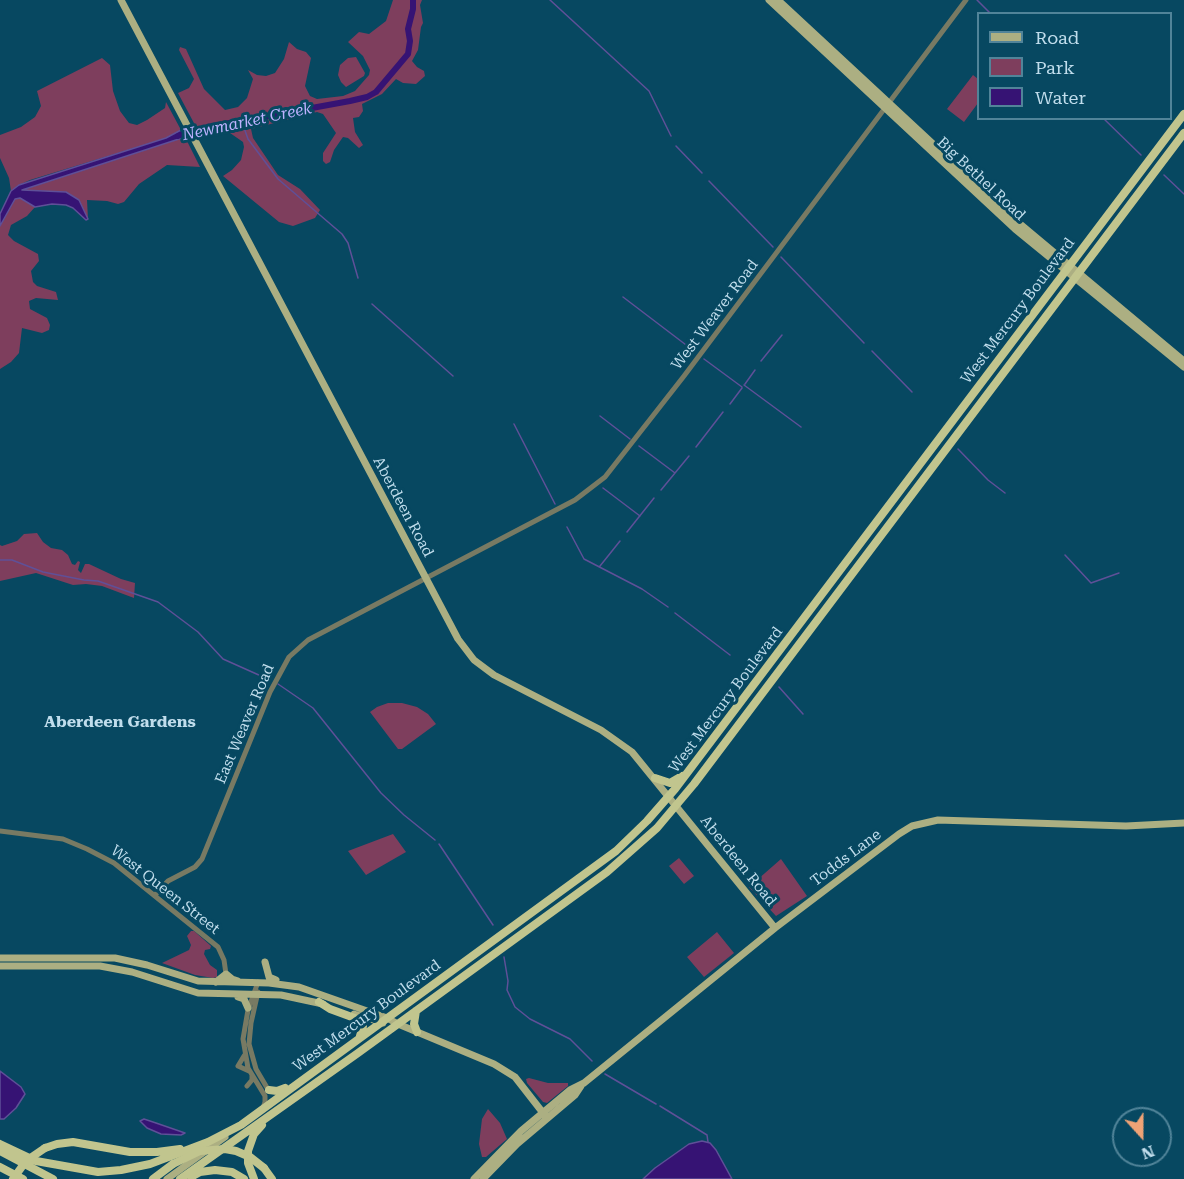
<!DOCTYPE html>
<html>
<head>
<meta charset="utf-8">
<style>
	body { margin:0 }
	#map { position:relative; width:1184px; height:1179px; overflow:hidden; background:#074861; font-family:"Roboto Serif",serif }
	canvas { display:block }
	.legend { position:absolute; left:977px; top:12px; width:195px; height:108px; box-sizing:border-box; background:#074861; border:2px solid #518499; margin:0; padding:8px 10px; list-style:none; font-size:18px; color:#c0ddec }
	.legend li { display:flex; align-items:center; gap:12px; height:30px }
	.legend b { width:30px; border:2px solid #518499 }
	.north { position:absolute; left:1112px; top:1107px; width:60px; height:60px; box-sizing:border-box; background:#074861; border:2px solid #518499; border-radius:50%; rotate:159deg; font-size:16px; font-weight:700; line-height:24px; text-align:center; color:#c0ddec }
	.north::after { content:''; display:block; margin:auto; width:21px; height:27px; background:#efa376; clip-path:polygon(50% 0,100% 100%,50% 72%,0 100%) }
</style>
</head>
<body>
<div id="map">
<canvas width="1184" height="1179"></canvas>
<ul class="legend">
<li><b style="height:8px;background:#acaf82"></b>Road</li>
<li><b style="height:16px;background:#7e3e5d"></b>Park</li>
<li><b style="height:16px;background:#361374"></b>Water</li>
</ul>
<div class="north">N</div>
</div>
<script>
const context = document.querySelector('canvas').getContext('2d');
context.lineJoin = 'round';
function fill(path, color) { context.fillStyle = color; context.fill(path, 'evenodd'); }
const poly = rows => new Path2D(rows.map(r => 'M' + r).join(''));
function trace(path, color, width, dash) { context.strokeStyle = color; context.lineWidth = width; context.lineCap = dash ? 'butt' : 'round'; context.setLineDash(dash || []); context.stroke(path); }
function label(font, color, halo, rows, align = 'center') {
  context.font = font + ' "Roboto Serif",serif'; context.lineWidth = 6; context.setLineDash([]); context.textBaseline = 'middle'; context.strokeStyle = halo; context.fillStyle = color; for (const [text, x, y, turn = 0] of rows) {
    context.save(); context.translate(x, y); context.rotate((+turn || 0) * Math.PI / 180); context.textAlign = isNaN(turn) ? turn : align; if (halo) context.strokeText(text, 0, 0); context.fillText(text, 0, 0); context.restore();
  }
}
const green = poly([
	[393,0,422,0,420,5,423,23,421,27,418,50,412,61,417,67,424,71,425,76,416,84,403,83,396,79,382,94,362,104,363,111,359,117,353,118,355,132,363,145,359,148,348,138,343,137,334,150,330,162,326,164,323,161,323,153,336,133,323,114,317,112,251,129,253,138,278,175,300,189,320,210,315,218,293,226,279,222,223,176,232,170,241,160,244,147,243,142,230,133,218,131,202,133,195,125,178,93,189,88,194,79,179,50,180,47,186,49,204,89,225,110,238,107,247,98,253,79,248,70,257,75,266,76,275,73,284,59,289,42,297,49,306,52,311,58,305,86,310,96,317,99,343,96,355,91,369,75,370,70,363,56,348,42,359,32,369,34,386,21],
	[356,57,365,73,364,76,346,87,341,82,338,75,340,65,348,58],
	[102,58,110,65,113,91,120,111,129,123,137,125,147,120,165,108,166,102,181,130,167,138,30,180,19,185,11,191,9,178,0,158,0,135,21,127,35,117,41,106,37,91],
	[973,75,978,79,978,103,964,122,947,109],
	[185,137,200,167,167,165,139,184,124,202,118,204,107,201,87,200,88,219,79,200,38,191,22,190],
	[20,198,35,207,27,216,11,225,8,235,14,241,38,254,39,261,31,271,33,282,37,286,56,292,58,300,36,298,29,301,30,309,47,318,50,325,49,330,42,333,22,328,19,353,11,362,0,369,0,226,15,199],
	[37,533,43,542,51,548,62,550,68,555,72,564,75,565,78,561,80,562,78,570,81,573,85,564,89,564,121,579,135,583,134,598,102,586,86,584,73,585,36,573,0,581,0,545,2,546,17,541,24,534],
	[388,703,402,703,417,707,428,714,436,724,402,749,398,749,370,712,377,707],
	[393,834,406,852,366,875,348,851],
	[679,858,694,876,684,884,669,866],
	[781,859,807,896,776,916,749,887],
	[191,931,194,931,211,946,210,949,205,950,204,954,210,965,217,970,217,977,213,978,195,975,162,963,189,950,191,945,187,936],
	[717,932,734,953,704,977,687,957],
	[529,1078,548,1083,568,1083,568,1086,547,1103,543,1102,527,1083,526,1079],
	[488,1109,500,1123,507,1139,486,1157,482,1157,479,1144,482,1119]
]);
const water = poly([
	[181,130,185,137,22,190,66,192,79,200,88,219,86,220,73,208,66,205,52,204,35,207,20,198,15,199,0,226,0,214,11,191,19,185,166,138,181,130],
	[0,1071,21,1087,25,1094,16,1108,4,1119,0,1119,0,1071],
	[144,1119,156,1123,185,1133,181,1135,161,1134,147,1128,140,1121,144,1119],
	[702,1141,710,1143,716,1150,732,1179,643,1179,655,1168,689,1144,702,1141]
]);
const stream = poly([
	[550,0,649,91,671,136],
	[977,0,991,14],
	[1103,118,1141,155],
	[242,122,248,139,278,179,342,234,348,243,358,278],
	[676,146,702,173],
	[1164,175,1184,194],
	[709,181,773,247],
	[781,257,864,343],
	[623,297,694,351],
	[372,304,453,376],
	[872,351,912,392],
	[704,359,742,387],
	[761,361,782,335],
	[745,384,755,370],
	[744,385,801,427],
	[730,404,742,388],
	[600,416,630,439],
	[514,424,555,504],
	[639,446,675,473],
	[696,447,723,412],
	[958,449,988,480,1005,493],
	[603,488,640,516],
	[661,490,689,456],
	[567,527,584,559,642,589,668,607],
	[627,532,654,498],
	[1065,555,1091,583,1119,573],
	[0,560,12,560,43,572,84,580,98,581,158,602,198,632,223,659,270,680],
	[600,566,620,541],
	[675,613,730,655],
	[278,684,313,708,381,793,404,815,435,840],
	[779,687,803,714],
	[439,844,493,925],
	[504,957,508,981,507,990,515,1007,530,1019,570,1039,592,1061],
	[605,1074,656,1104],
	[660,1106,707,1135,708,1142]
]);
const river = poly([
	[178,136,208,127,350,101,367,97,376,92,408,54,410,41,408,29,413,9,413,0]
]);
const minor = poly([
	[0,831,63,839,87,849,114,863,218,947,224,960,226,974],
	[155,895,168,881,195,867,202,859,270,692,289,657,308,640,575,500,605,477,684,376,966,0],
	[258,982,248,1010,243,1039,248,1068,265,1096,265,1102,263,1108],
	[258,992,251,1023,249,1044,256,1069,269,1091],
	[244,1056,238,1066,249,1071],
	[247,1086,252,1080,252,1075]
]);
const major = poly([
	[121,0,458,639,474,660,494,675,601,730,632,752,775,928],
	[769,0,1015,229,1184,367],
	[778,0,1014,219,1184,361],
	[0,958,115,958,147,965,198,981,269,983,299,987,387,1018,398,1024,494,1064,515,1077,547,1118],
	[265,962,269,977,276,980],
	[0,966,100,966,132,972,198,993,281,995,323,1004],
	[216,982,226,974,232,979,238,981],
	[238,997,244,999,248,1008],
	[354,1014,383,1023],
	[167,1179,225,1137],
	[474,1179,521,1131,570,1090,584,1083,775,928,899,834,912,826,938,820,1126,826,1184,823],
	[483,1179,517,1144,575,1095,581,1086]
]);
const highway = poly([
	[655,778,670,783,682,776],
	[319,1002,330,1009,360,1020,363,1026,360,1036],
	[416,1011,414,1024,417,1032],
	[269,1090,277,1091,285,1088],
	[0,1144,36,1161,98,1172,121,1170,150,1164,208,1142,241,1125,616,851,647,821,675,789,1184,114],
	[45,1148,57,1144,73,1142,130,1152,157,1152,180,1149],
	[0,1151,53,1179],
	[0,1167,23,1179],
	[264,1168,272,1179],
	[191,1177,200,1172,215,1170,232,1172,244,1179],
	[153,1179,173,1164],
	[180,1179,358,1053,607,872,657,828,694,784,1184,133],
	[254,1179,248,1163,248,1151,254,1134,262,1125]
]);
const highwayBridge = poly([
	[173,1164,200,1151,225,1149,236,1151,250,1157,264,1168],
	[13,1179,26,1161,45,1148]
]);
const streetNames = [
	["Big Bethel Road",981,179,43],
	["West Mercury Boulevard",1018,311,-53],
	["West Weaver Road",715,315,-53],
	["Aberdeen Road",403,507,62],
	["West Mercury Boulevard",726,700,-53],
	["East Weaver Road",245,724,-67],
	["Todds Lane",846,858,-37],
	["Aberdeen Road",738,861,51],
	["West Queen Street",165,890,38],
	["West Mercury Boulevard",367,1016,-36]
];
const waterNames = [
	["Newmarket Creek",247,122,-12]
];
const neighbourhoodNames = [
	["Aberdeen Gardens",120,722]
];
fill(green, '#7e3e5d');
fill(water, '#361374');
trace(water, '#5f5098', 1.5);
trace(stream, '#5f5098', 1.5);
trace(river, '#361374', 6);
trace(minor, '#787a63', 5);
trace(major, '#acaf82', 7);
trace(highway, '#c1c58e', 8);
trace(highwayBridge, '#c1c58e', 8);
label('15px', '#c0ddec', '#074861', streetNames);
label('italic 16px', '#beb2ff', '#074861', waterNames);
label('bold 16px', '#c0ddec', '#074861', neighbourhoodNames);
</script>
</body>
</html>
